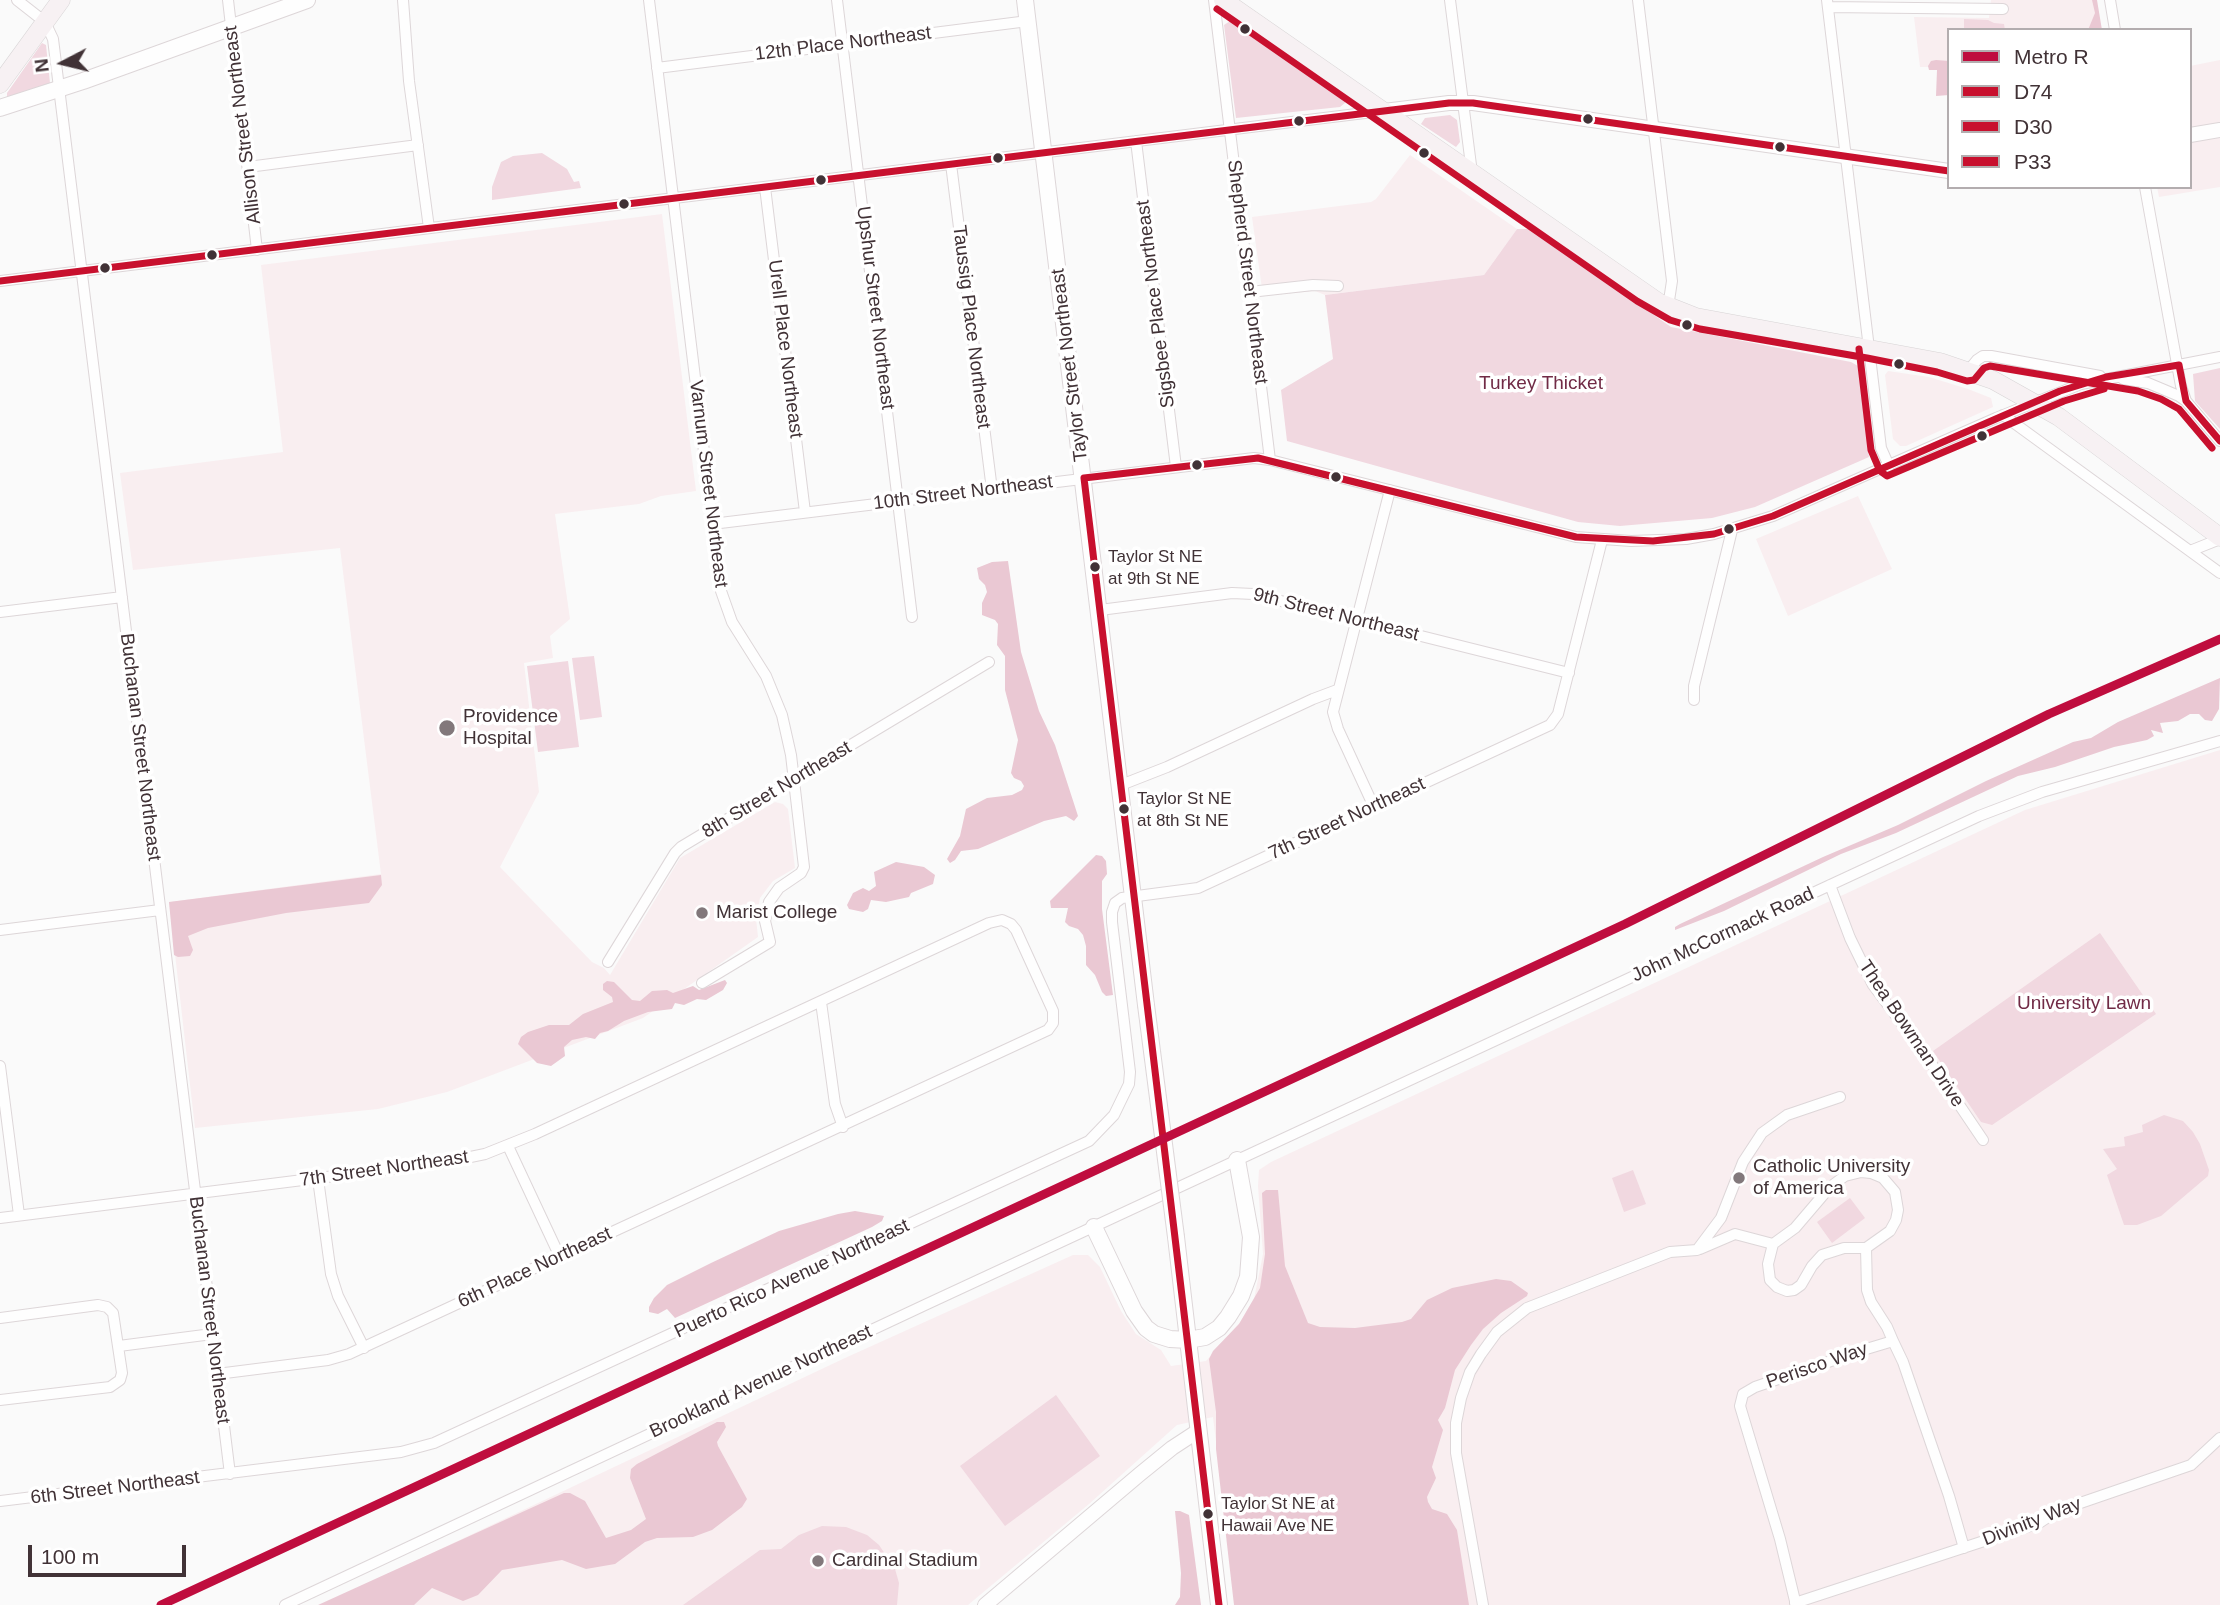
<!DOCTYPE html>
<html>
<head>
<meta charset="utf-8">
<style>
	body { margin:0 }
	#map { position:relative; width:2220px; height:1605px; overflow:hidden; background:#fafafa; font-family:Arial,sans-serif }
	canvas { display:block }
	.legend { position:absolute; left:1947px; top:28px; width:245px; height:161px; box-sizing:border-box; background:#fff; border:2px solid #b3adaf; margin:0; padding:9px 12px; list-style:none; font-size:21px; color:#413236 }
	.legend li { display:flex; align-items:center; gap:14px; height:35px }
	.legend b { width:35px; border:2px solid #b3adaf }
	.north { position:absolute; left:28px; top:28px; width:70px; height:70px; -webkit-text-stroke:5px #fff; paint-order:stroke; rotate:263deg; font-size:19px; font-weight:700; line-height:28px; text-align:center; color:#413236 }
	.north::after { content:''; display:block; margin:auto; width:24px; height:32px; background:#413236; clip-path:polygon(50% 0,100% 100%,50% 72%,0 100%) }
	.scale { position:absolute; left:28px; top:1545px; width:158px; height:32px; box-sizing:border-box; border:4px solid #413236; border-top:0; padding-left:9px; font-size:21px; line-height:24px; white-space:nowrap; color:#413236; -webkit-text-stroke:5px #fff; paint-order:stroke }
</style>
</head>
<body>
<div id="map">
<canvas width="2220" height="1605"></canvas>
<ul class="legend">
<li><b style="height:9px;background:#bf0d3e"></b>Metro R</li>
<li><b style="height:9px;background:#c8102e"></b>D74</li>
<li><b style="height:9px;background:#c8102e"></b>D30</li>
<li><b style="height:9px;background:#c8102e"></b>P33</li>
</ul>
<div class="north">N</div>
<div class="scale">100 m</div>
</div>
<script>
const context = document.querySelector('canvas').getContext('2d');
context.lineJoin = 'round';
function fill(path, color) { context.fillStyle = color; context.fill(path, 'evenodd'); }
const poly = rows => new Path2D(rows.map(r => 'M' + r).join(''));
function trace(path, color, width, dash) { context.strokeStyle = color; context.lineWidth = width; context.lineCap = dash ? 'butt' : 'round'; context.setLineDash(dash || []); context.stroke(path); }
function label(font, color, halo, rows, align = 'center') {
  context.font = font + ' Arial,sans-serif'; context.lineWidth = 7; context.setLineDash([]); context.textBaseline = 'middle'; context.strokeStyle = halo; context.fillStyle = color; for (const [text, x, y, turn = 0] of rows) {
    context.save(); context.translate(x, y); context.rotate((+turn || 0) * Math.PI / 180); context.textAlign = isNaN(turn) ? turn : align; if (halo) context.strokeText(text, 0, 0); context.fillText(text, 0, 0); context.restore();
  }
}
const built = poly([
	[1991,0,2095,0,2100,30,1949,30,1949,83,1937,83,1937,67,1920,67,1914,17,1989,18],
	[2220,60,2220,187,2159,197,2157,187,2190,187,2190,66],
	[1410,155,1517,229,1484,275,1325,295,1315,291,1263,296,1252,217,1371,202,1376,199],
	[662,214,696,491,661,496,639,504,555,514,570,619,550,636,553,658,524,663,539,792,500,867,592,962,604,968,610,975,680,858,775,802,783,804,788,809,795,868,773,881,760,898,756,919,758,937,643,1018,447,1092,378,1109,195,1128,169,902,381,874,340,548,133,570,120,473,283,452,261,265],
	[1888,371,1929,377,1968,389,1991,398,1993,407,1906,446,1900,446,1893,439,1885,375],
	[1858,496,1892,569,1788,616,1756,539],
	[2220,750,2220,1605,1236,1605,1213,1417,1177,1425,1089,1504,968,1605,322,1605,845,1358,1073,1255,1088,1255,1100,1267,1121,1311,1136,1334,1161,1350,1171,1366,1206,1361,1241,1321,1254,1299,1263,1254,1258,1186,1259,1170,1271,1162,2025,810]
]);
const green = poly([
	[1964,19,1988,20,1994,23,2004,24,2005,30,1964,30],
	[1230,21,1267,41,1344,94,1345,103,1340,107,1236,118,1224,25],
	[42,43,46,45,50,83,7,97,7,93],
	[1450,115,1457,120,1460,142,1456,147,1421,124,1425,118],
	[542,153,567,169,574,182,579,181,581,188,492,200,492,187,501,162,513,156],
	[1517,229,1532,229,1671,327,1851,362,1858,366,1869,457,1755,507,1712,518,1620,526,1578,522,1287,441,1281,390,1333,359,1325,295,1484,275],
	[2220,368,2220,429,2195,401,2193,374],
	[594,656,602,717,580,720,572,658],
	[568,661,579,747,538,752,527,666],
	[2100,933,2156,1014,1992,1125,1981,1122,1933,1051],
	[2164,1115,2183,1121,2193,1132,2200,1144,2209,1170,2208,1176,2161,1216,2137,1225,2124,1225,2107,1175,2117,1169,2103,1149,2125,1146,2124,1137,2143,1132,2142,1125],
	[1633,1170,1646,1204,1624,1212,1612,1178],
	[1850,1198,1865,1218,1832,1243,1817,1222],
	[1056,1395,1100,1456,1005,1526,960,1466],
	[822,1526,846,1527,867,1535,879,1545,895,1569,899,1583,897,1605,683,1605,760,1550,781,1549,799,1535]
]);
const forest = poly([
	[2092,0,2097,0,2102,30,2088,30,2095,13],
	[1936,60,1949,61,1949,95,1936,96,1937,70,1929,70,1928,66,1931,61],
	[1008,561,1021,652,1039,711,1055,745,1078,816,1074,821,1066,816,1044,821,978,849,961,851,955,860,950,863,947,859,960,836,966,809,987,798,1012,795,1022,790,1024,786,1021,781,1014,778,1011,773,1018,740,1005,690,1005,656,997,645,998,624,995,620,982,615,982,603,987,592,985,585,979,579,977,568,992,562],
	[2220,678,2219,709,2212,721,2205,720,2199,714,2190,714,2178,721,2160,723,2163,733,2151,730,2154,736,2147,740,2114,747,2055,767,2018,776,1896,833,1841,854,1724,911,1675,930,1675,927,1680,924,1823,857,1898,825,1986,781,2073,742,2091,738,2118,722],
	[1096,855,1102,856,1106,861,1107,874,1102,881,1102,909,1113,995,1106,996,1102,992,1095,975,1086,965,1086,946,1083,935,1078,929,1069,926,1065,922,1068,908,1051,908,1050,901],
	[896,862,924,867,935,875,933,884,911,893,909,897,886,902,871,900,868,909,863,912,849,909,847,905,853,893,863,888,869,891,876,886,874,872],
	[381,875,382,885,369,903,286,913,208,928,188,936,193,950,190,956,178,957,174,955,169,902],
	[725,980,727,983,723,990,706,1000,697,999,684,1005,675,1003,672,1009,648,1012,624,1021,608,1031,600,1033,595,1039,586,1037,572,1040,564,1047,565,1056,551,1066,537,1063,518,1044,521,1037,528,1032,549,1025,569,1025,583,1014,613,1002,612,997,603,990,603,984,607,981,614,982,632,1000,640,1001,652,991,667,990,673,993,693,986,699,990],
	[1266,1190,1278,1190,1285,1266,1308,1323,1320,1327,1355,1328,1402,1322,1411,1319,1427,1300,1452,1288,1496,1279,1511,1281,1528,1293,1527,1296,1501,1313,1483,1329,1471,1345,1455,1370,1445,1408,1438,1420,1443,1430,1432,1467,1436,1478,1427,1497,1428,1502,1432,1509,1447,1514,1457,1530,1469,1605,1234,1605,1216,1449,1216,1412,1209,1359,1213,1351,1239,1324,1260,1288,1265,1254,1262,1193],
	[855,1211,884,1216,882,1221,872,1227,675,1318,667,1309,658,1314,649,1312,649,1307,654,1298,667,1285,711,1263,779,1231,838,1214],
	[717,1422,724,1422,726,1427,717,1442,718,1446,747,1499,742,1507,712,1530,693,1537,657,1538,645,1542,615,1564,586,1569,562,1560,502,1570,478,1595,463,1601,432,1588,414,1605,318,1605,564,1493,570,1493,585,1501,606,1538,631,1530,646,1519,630,1478,631,1469,637,1464],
	[1175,1511,1180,1511,1189,1515,1201,1605,1175,1605,1180,1597,1181,1573]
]);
const minor = poly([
	[17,0,45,22,53,39,230,1474],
	[228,0,257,250],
	[403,0,409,81,429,228],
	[649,0,721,591,732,622,766,676,782,715,791,755,804,867,801,873,779,888,769,902,765,921,770,942,702,983],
	[837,0,912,617],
	[1214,0,1270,460],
	[1450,0,1472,173],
	[1638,0,1672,281,1668,307],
	[1827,0,1881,448,1889,466],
	[2110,0,2115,30],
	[1828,7,2003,9],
	[657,68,1028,21],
	[1136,141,1176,467],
	[951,164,992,490],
	[248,167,418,145],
	[765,187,805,512],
	[2145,187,2181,386,2186,401],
	[0,281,1381,111],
	[1250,292,1313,285,1338,286],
	[1968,371,1977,360,1983,356,1991,356,2100,376],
	[2123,379,2148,383,2179,396,2186,401,2220,441],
	[2003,415,2220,573],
	[712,524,1254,458,1270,460,1576,537,1631,541,1686,539,1714,534,1773,516,1996,418,2081,384,2220,357],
	[2190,551,2220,539],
	[1100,610,1232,593,1253,594,1569,673],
	[0,612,122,597],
	[1694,700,1694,686,1732,530],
	[1121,785,1167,767,1313,699,1337,690],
	[1374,807,1338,729,1333,712,1390,490],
	[1830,885,1850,938,1873,985,1929,1060,1983,1140],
	[0,930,160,910],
	[608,962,675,853,681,847,989,662],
	[821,1002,835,1104,843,1127],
	[0,1066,19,1215],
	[508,1146,560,1257],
	[318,1179,331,1274,338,1296,364,1348],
	[0,1218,446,1162,485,1154,535,1134,989,923,1002,920,1011,924,1016,930,1053,1011,1053,1023,1048,1030,349,1354,328,1360,217,1374],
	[1866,1248,1867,1290,1871,1302,1887,1327,1893,1341],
	[1700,1249,1735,1234,1773,1244,1795,1228,1830,1187,1845,1176,1861,1172,1871,1173,1883,1178,1895,1192,1898,1210,1896,1220,1890,1231,1866,1248,1844,1248,1822,1255,1812,1266,1801,1285,1794,1290,1787,1291,1777,1287,1770,1280,1768,1264,1773,1244],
	[0,1318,98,1305,107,1307,113,1313,122,1373,120,1380,110,1387,0,1400],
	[119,1346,212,1334],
	[0,1501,401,1452,434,1443,1089,1141,1114,1115,1129,1084,1130,1072,1112,922,1112,912,1115,903,1122,898,1198,888,1550,725,1558,714,1602,540],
	[1795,1603,2039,1523,2057,1511,2191,1465,2220,1438],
	[285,1605,927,1304,1979,816,2042,792,2220,741],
	[1483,1605,1456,1453,1456,1423,1461,1398,1470,1372,1481,1354,1497,1332,1527,1308,1670,1252,1697,1250,1721,1218,1743,1162,1762,1133,1787,1115,1840,1097],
	[1796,1605,1780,1539,1740,1406,1743,1394,1755,1387,1863,1350,1893,1341,1903,1362,1949,1496,1964,1548]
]);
const tertiary = poly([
	[1384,111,1449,103,1473,103,1949,171],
	[2190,135,2220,130],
	[985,1605,1140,1474,1172,1448,1198,1431]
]);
const secondary = poly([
	[1025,0,1146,1005],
	[0,108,83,81,307,0],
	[1094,1227,1134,1311,1146,1328,1154,1334,1170,1339,1188,1340,1205,1337,1219,1328,1228,1317,1241,1296,1248,1277,1251,1237,1237,1160],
	[1176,1237,1219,1605]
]);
const primary = poly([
	[1223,0,1658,302,1696,317,1940,362,1993,380,2059,417,2220,537],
	[0,84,61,0]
]);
const secondaryBridge = poly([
	[1146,1005,1176,1237]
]);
const bus1 = poly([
	[1084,478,1258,458,1576,537,1653,541,1714,534,1773,516,2060,391,2106,377,2179,365,2186,401,2220,441],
	[1084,478,1219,1605]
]);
const bus2 = poly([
	[0,281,1449,103,1473,103,1949,171]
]);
const bus3 = poly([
	[1217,9,1637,301,1670,320,1700,329,1867,358,1937,372,1967,381,1974,380,1984,368,1990,366,2138,391,2161,399,2179,409,2212,448],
	[1859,349,1871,450,1880,471,1887,476,2064,401,2104,389]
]);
const metro1 = poly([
	[161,1605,1625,924,2049,714,2220,639]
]);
const markers = [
	[1245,29,6,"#413236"],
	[1588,119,6,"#413236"],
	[1299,121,6,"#413236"],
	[1780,147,6,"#413236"],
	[1424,153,6,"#413236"],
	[998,158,6,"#413236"],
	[821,180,6,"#413236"],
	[624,204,6,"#413236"],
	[212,255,6,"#413236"],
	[105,268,6,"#413236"],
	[1687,325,6,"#413236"],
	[1899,364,6,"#413236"],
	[1982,436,6,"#413236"],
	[1197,465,6,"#413236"],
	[1336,477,6,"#413236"],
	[1729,529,6,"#413236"],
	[1095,567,6,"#413236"],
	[447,728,9,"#82787b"],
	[1124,809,6,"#413236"],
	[702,913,7,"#82787b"],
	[1739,1178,7,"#82787b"],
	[1208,1514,6,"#413236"],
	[818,1561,7,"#82787b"]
];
const busNames = [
	["Taylor St NE",1108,557],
	["at 9th St NE",1108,579],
	["Taylor St NE",1137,799],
	["at 8th St NE",1137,821],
	["Taylor St NE at",1221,1504],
	["Hawaii Ave NE",1221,1526]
];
const streetNames = [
	["12th Place Northeast",843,44,-7],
	["Allison Street Northeast",243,125,-97],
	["Shepherd Street Northeast",1247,272,83],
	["Sigsbee Place Northeast",1156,304,-97],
	["Upshur Street Northeast",875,308,83],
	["Taussig Place Northeast",971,327,83],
	["Urell Place Northeast",785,349,83],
	["Taylor Street Northeast",1070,365,-97],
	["Varnum Street Northeast",708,484,83],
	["10th Street Northeast",963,493,-7],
	["9th Street Northeast",1336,615,14],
	["Buchanan Street Northeast",140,747,83],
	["8th Street Northeast",777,790,-31],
	["7th Street Northeast",1347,819,-25],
	["John McCormack Road",1723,935,-25],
	["Thea Bowman Drive",1911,1034,56],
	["7th Street Northeast",384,1169,-8],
	["6th Place Northeast",535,1268,-25],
	["Puerto Rico Avenue Northeast",792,1279,-25],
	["Buchanan Street Northeast",209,1310,83],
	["Perisco Way",1817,1366,-19],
	["Brookland Avenue Northeast",761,1382,-25],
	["6th Street Northeast",115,1488,-7],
	["Divinity Way",2032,1522,-21]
];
const parkNames = [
	["Turkey Thicket",1541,384],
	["University Lawn",2084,1004]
];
const poiNames = [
	["Providence",463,717],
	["Hospital",463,739],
	["Marist College",716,913],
	["Catholic University",1753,1167],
	["of America",1753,1189],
	["Cardinal Stadium",832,1561]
];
fill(built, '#f9eef0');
fill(green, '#f1d8e0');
fill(forest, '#eac8d3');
trace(minor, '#ddd6d8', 12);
trace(tertiary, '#ddd6d8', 16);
trace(secondary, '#ddd6d8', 18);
trace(primary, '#d7d4d5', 19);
trace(minor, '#fefefe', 10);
trace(tertiary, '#fefefe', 14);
trace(secondary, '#fefefe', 16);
trace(primary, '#f7f1f3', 18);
trace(secondaryBridge, '#ddd6d8', 18, []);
trace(secondaryBridge, '#fefefe', 16);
trace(bus1, '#c8102e', 7);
trace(bus2, '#c8102e', 7);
trace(bus3, '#c8102e', 7);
trace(metro1, '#bf0d3e', 9);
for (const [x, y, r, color] of markers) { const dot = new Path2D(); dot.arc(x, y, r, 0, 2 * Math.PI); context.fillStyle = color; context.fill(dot); trace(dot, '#fff', 2.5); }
label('17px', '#413236', '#fff', busNames, 'left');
label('19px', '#413236', '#fff', streetNames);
label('19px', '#712b46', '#fff', parkNames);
label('19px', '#413236', '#fff', poiNames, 'left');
</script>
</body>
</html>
